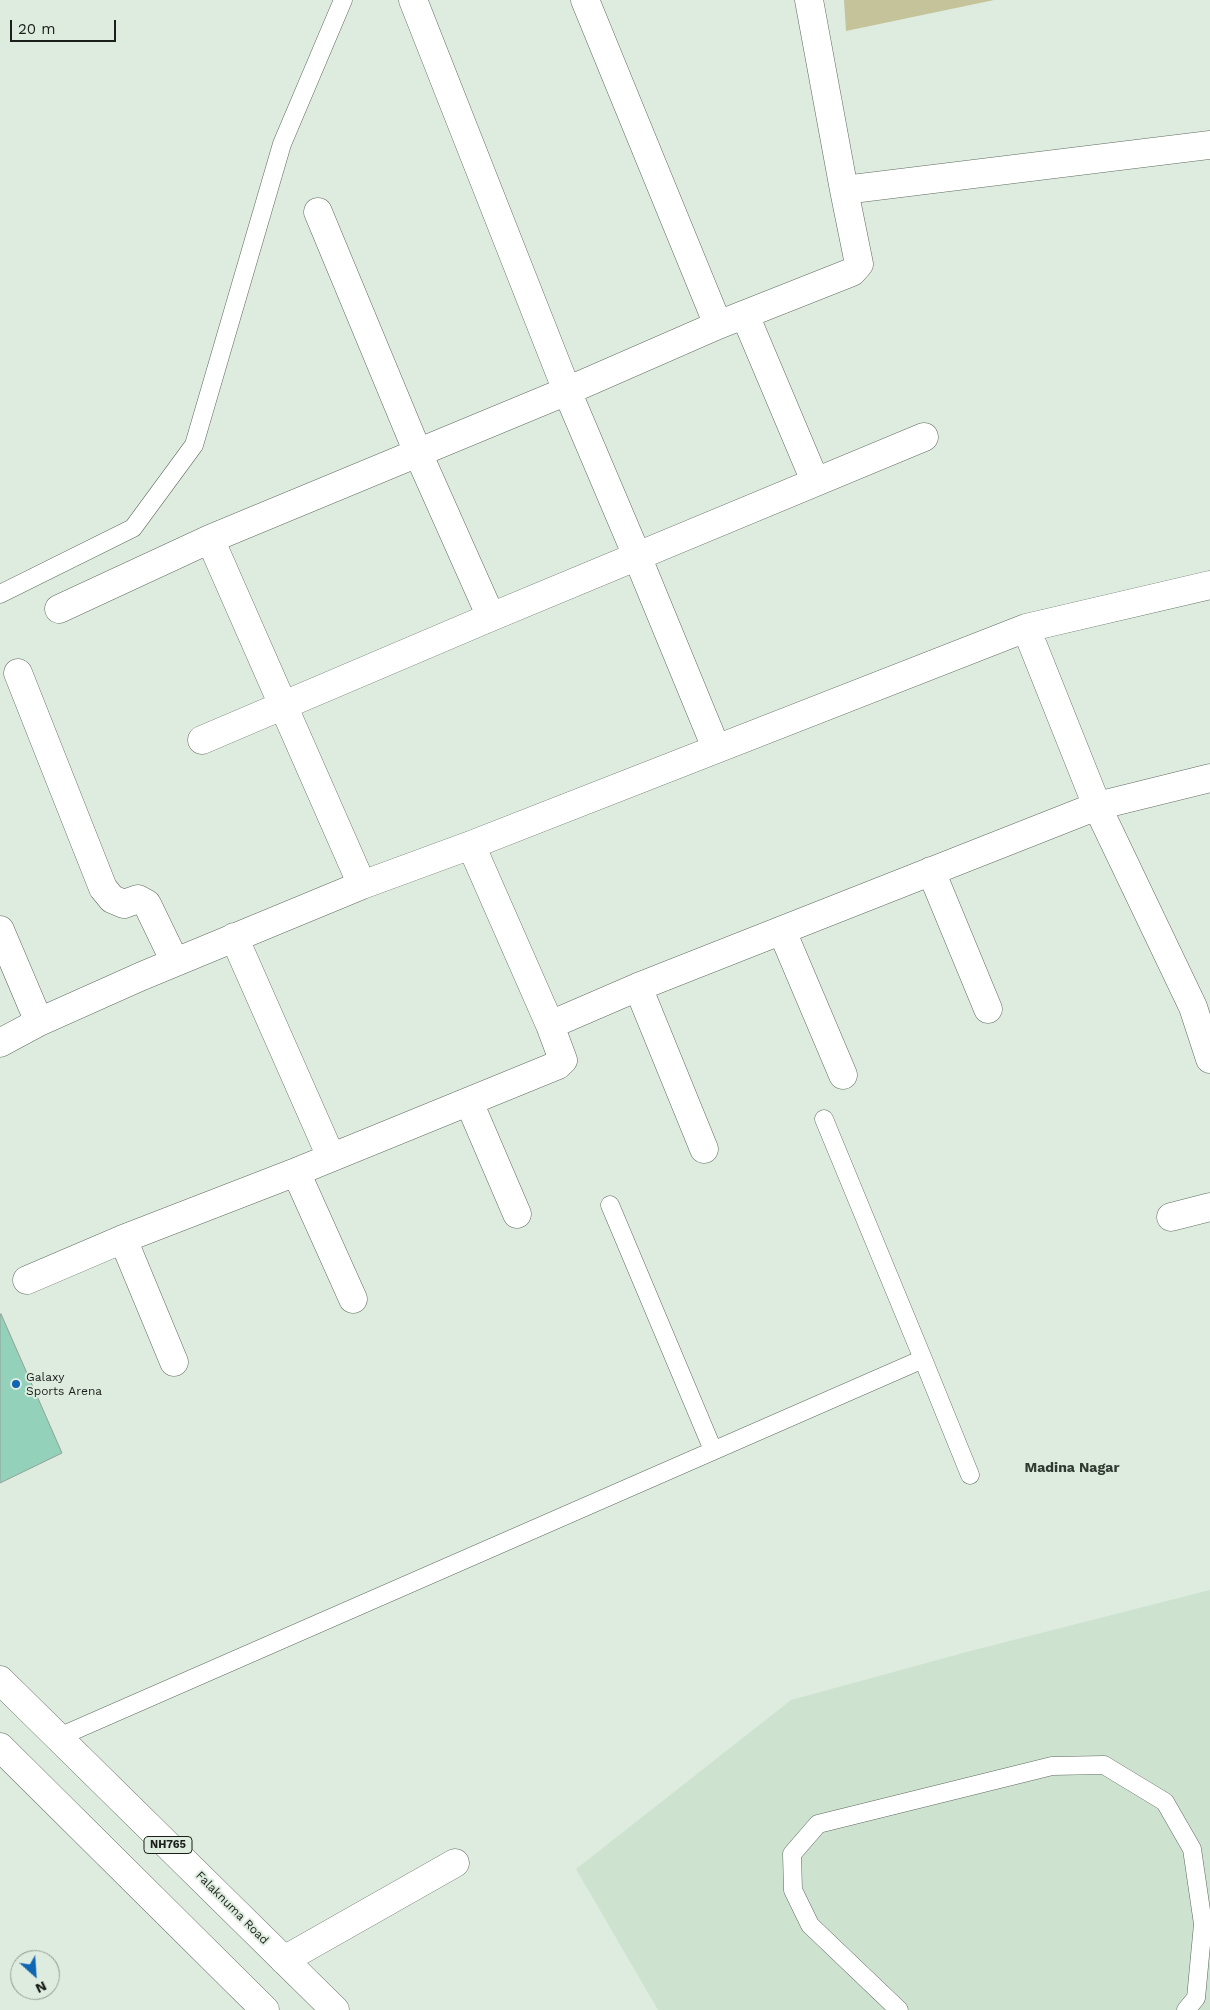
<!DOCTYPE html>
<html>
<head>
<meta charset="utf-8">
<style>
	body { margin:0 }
	#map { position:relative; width:1210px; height:2010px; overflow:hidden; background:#deecdf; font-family:"Work Sans",sans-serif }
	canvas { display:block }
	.north { position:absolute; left:10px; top:1950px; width:50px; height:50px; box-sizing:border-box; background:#deecdf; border:1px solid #909a91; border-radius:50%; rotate:154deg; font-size:14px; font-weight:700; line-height:20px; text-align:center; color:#1b1f1b }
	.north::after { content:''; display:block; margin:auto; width:18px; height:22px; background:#1066b4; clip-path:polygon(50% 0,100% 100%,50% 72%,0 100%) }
	.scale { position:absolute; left:10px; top:20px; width:106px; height:22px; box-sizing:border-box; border:2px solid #1b1f1b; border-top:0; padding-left:6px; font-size:15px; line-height:18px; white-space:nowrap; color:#1b1f1b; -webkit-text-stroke:4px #deecdf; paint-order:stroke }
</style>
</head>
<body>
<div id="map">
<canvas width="1210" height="2010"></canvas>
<div class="north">N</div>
<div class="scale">20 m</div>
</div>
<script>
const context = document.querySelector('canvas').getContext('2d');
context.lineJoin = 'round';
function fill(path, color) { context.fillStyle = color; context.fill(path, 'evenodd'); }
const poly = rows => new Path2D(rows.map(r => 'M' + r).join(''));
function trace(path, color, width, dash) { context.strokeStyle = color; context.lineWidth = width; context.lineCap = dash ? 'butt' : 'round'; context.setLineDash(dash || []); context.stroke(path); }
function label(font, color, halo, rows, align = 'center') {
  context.font = font + ' "Work Sans",sans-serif'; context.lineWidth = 4; context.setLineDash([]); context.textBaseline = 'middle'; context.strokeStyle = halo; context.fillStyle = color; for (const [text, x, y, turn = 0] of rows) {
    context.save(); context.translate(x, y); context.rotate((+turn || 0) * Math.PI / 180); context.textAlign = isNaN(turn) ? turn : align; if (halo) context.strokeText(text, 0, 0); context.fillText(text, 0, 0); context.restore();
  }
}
const built = poly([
	[1210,1590,1210,2010,658,2010,576,1869,791,1700,974,1650]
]);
const green = poly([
	[844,0,994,0,846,31]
]);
const building = poly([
	[1,1314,62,1453,0,1483,0,1315,1,1314]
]);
const lane = poly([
	[0,594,133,528,194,445,282,144,343,0],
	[610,1205,713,1450],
	[923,1359,970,1475],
	[59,1737,923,1359,824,1119],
	[899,2010,810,1925,793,1890,792,1854,818,1824,1052,1766,1104,1765,1165,1802,1192,1849,1203,1924,1196,1998,1186,2010]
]);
const street = poly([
	[413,0,567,391,637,556,716,748],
	[585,0,718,325],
	[809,0,844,190],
	[318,212,418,453,491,617],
	[745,315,815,481],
	[210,539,362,885],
	[59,609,210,539,567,391,718,325,852,272,859,264,844,190,1210,145],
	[1026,628,1097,806,1193,1007,1210,1059],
	[18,673,103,888,112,899,124,904,138,899,147,904,175,962],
	[202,740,491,617,924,437],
	[471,845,550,1025],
	[931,871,988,1009],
	[0,930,39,1022],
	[782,931,843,1075],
	[234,937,331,1157],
	[638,987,704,1149],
	[0,1043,39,1022,142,976,362,885,471,845,1026,628,1210,585],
	[469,1102,517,1214],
	[296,1172,353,1299],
	[1171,1217,1210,1207],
	[123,1239,174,1362],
	[27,1280,123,1239,296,1172,558,1065,563,1060,550,1025,638,987,1097,806,1210,778],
	[284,1960,455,1863]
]);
const highway = poly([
	[0,1680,335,2010],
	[0,1747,265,2010]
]);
const markers = [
	[16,1384,5,"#1066b4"]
];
const shields = [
	[168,1845,48]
];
const shieldNames = [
	["NH765",168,1845]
];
const poiNames = [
	["Galaxy",26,1377],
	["Sports Arena",26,1391]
];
const streetNames = [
	["Falaknuma Road",232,1908,45]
];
const neighbourhoodNames = [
	["Madina Nagar",1072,1468]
];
fill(built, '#cee2d0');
fill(green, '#c4c399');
fill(building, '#94d1ba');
trace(building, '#90a19a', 1);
trace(lane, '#5f6b60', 19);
trace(street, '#5f6b60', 29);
trace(highway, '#5f6b60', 29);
trace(lane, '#fff', 18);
trace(street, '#fff', 28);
trace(highway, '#fff', 28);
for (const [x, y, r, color] of markers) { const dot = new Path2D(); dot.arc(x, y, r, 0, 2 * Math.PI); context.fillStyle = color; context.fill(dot); trace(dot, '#deecdf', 2); }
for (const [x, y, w] of shields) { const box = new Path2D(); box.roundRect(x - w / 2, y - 8.5, w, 17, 4); context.fillStyle = '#deecdf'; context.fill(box); trace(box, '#1b1f1b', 1); }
label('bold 11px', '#1b1f1b', null, shieldNames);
label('12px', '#1b1f1b', '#deecdf', poiNames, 'left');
label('12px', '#1b1f1b', '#deecdf', streetNames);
label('bold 14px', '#2f3a30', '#deecdf', neighbourhoodNames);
</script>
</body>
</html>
